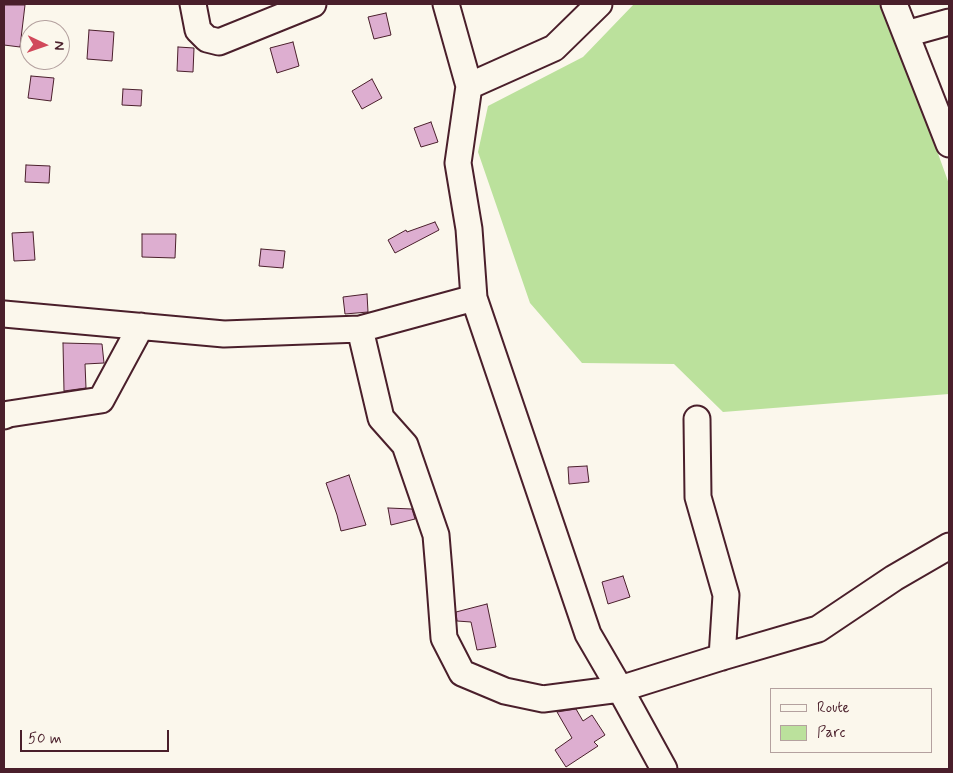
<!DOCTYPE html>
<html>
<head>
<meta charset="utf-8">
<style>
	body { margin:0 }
	#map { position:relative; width:953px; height:773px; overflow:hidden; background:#fbf7ec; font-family:Mynerve,sans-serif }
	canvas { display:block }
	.frame { position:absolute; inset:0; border:5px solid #4a1f2b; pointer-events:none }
	.legend { position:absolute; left:770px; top:688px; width:162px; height:65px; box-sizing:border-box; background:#fbf7ec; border:1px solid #b4a19f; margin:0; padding:6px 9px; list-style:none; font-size:15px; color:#4a1f2b }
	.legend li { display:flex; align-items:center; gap:10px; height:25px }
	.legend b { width:25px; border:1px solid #b4a19f }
	.north { position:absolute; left:20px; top:20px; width:50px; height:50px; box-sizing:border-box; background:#fbf7ec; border:1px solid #b4a19f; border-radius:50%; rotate:93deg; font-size:14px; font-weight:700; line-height:20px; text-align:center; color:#4a1f2b }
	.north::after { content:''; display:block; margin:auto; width:18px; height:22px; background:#d1495b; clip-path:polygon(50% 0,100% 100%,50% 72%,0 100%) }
	.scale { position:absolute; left:20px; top:730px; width:149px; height:22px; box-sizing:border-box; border:2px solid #4a1f2b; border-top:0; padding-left:6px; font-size:15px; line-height:18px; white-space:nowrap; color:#4a1f2b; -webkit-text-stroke:4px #fbf7ec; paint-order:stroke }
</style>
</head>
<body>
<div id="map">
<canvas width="953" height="773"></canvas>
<div class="frame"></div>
<ul class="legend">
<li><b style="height:6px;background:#fbf7ec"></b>Route</li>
<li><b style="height:14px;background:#bbe19c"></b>Parc</li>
</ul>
<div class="north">N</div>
<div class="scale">50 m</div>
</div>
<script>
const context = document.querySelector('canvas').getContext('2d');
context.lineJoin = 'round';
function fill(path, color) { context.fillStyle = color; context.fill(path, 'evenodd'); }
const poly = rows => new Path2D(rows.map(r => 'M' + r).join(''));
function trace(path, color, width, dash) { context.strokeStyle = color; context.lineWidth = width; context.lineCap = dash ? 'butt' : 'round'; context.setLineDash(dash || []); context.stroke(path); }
const green = poly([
	[634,4,884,4,949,184,949,394,723,412,674,364,582,363,530,303,478,152,488,106,583,57]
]);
const building = poly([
	[4,5,25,5,20,47,4,45,4,5],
	[386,13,391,35,374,39,368,17,386,13],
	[89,30,114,32,112,61,87,59,89,30],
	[293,42,299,66,277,73,270,48,293,42],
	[178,47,194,48,193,72,177,71,178,47],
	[31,76,54,78,51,101,28,98,31,76],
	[372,79,382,98,362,109,352,91,372,79],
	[123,89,142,90,141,106,122,105,123,89],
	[431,122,438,142,421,147,414,128,431,122],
	[26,165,50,166,49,183,25,182,26,165],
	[435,222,439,230,395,253,388,240,406,230,407,232,435,222],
	[33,232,35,260,14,261,12,233,33,232],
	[142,234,176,234,175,258,142,257,142,234],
	[261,249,285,251,283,268,259,266,261,249],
	[367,294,368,312,345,314,343,297,367,294],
	[63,343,102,344,104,363,85,364,86,388,64,391,63,343],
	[587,466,589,482,569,484,568,467,587,466],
	[349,475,366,525,341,531,337,515,326,483,349,475],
	[388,508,412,509,415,519,391,525,388,508],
	[623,576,630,597,608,604,602,582,623,576],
	[487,604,496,647,477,650,471,622,457,621,456,612,487,604],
	[576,709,583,721,592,715,605,735,594,742,598,746,566,767,555,750,572,738,557,712,576,709]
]);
const minor = poly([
	[193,4,198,30,207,39,219,42,313,4],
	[446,4,469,86],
	[599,4,554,48,469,86,458,163,469,229,474,298,588,634,620,689,664,769],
	[894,4,949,144],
	[906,34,949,22],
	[4,314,224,334,360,329,474,298],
	[360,329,381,418,405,445,436,535,439,571,444,638,462,673,505,691,543,699,620,689,722,657,818,629,894,578,949,546],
	[4,416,9,414,101,400,141,326],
	[697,419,698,497,726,595,722,657]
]);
fill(green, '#bbe19c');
fill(building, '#ddaed0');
trace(building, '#4a1f2b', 1);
trace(minor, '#4a1f2b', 29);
trace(minor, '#fbf7ec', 25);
</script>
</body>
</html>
